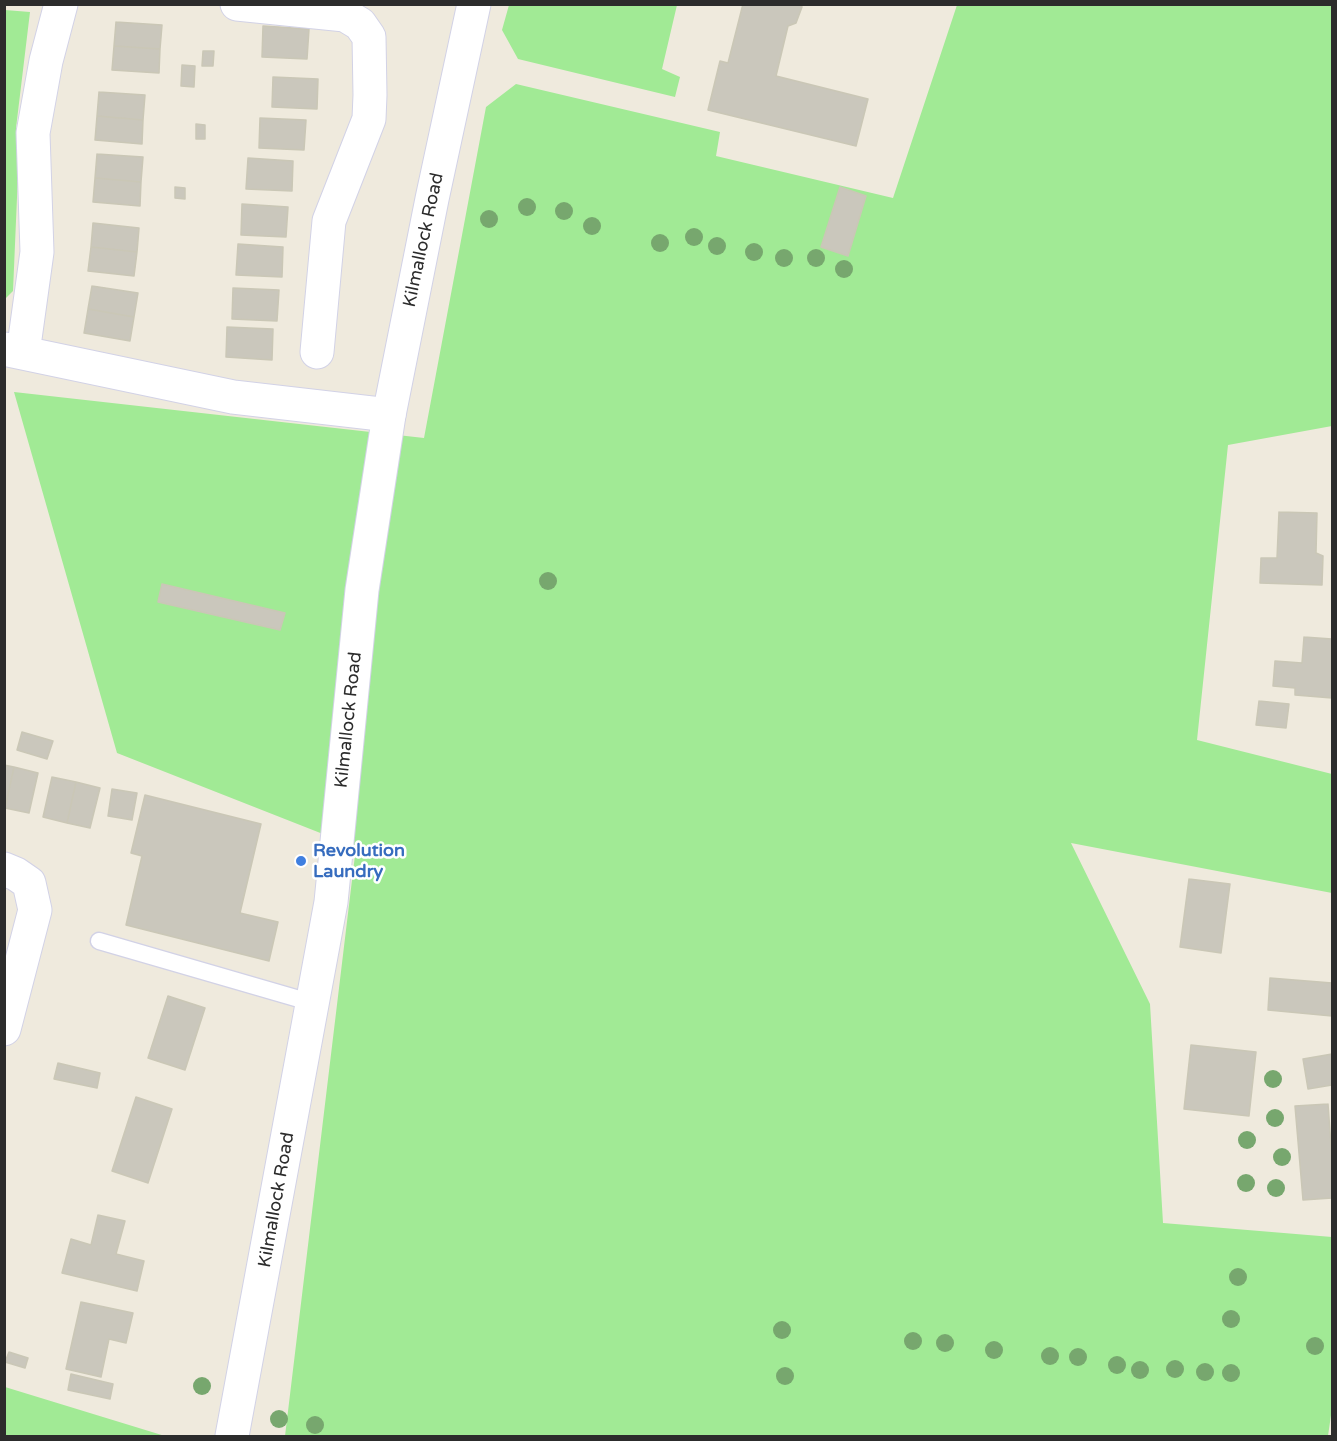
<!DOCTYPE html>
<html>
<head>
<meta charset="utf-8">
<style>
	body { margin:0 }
	#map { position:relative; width:1337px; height:1441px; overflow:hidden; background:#efeadd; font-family:"Varela Round",sans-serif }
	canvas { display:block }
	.frame { position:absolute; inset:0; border:6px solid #2c2c2c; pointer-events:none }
</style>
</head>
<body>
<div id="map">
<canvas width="1337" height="1441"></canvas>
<div class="frame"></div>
</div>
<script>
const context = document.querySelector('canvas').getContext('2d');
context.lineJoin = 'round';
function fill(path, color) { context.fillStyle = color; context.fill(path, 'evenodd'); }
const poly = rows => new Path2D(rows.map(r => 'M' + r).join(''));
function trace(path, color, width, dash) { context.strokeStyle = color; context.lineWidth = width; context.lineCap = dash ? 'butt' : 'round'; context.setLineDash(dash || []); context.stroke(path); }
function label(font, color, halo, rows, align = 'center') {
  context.font = font + ' "Varela Round",sans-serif'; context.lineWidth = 5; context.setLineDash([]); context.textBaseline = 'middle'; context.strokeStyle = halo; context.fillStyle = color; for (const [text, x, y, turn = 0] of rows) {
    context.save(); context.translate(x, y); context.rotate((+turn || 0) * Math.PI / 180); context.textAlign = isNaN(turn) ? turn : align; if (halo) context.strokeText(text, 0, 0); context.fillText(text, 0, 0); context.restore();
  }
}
const green = poly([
	[509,5,677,5,662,69,680,77,675,97,518,59,502,30],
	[957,5,1332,5,1332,426,1228,445,1197,740,1332,774,1332,893,1071,843,1150,1004,1163,1223,1332,1237,1332,1408,1328,1436,285,1436,356,847,117,753,14,392,424,438,486,107,516,84,720,132,716,156,893,198],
	[5,10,30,12,16,128,18,174,13,291,5,299],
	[5,1387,165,1436,5,1436]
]);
const building = poly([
	[743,4,800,4,802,7,796,23,788,26,776,76,868,99,856,146,708,110,720,61,728,63,743,4],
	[116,22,162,25,160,49,114,46,116,22],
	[263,26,309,29,307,59,262,57,263,26],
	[114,46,160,49,159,73,112,70,114,46],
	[203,51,214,51,213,66,202,66,203,51],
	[182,65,195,66,194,87,181,86,182,65],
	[273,77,318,79,317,109,272,107,273,77],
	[99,92,145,95,143,120,97,116,99,92],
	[97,116,143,120,142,144,95,140,97,116],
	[260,118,306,120,304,150,259,148,260,118],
	[196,124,205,125,205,139,196,139,196,124],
	[97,154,143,157,141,182,95,178,97,154],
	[248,158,293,161,292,191,246,189,248,158],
	[95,178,141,182,140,206,93,202,95,178],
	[175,187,185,188,185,199,175,198,175,187],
	[840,187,866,196,848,256,821,247,840,187],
	[242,204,288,207,286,237,241,235,242,204],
	[93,223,139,228,137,252,91,247,93,223],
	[238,244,283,247,282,277,236,275,238,244],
	[91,247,137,252,134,276,88,271,91,247],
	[92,286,138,293,134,317,88,309,92,286],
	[233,288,279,290,277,321,232,319,233,288],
	[88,309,134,317,130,341,84,333,88,309],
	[227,327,273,329,272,360,226,357,227,327],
	[1279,512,1317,513,1316,553,1323,556,1322,585,1260,583,1261,558,1277,558,1279,512],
	[162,584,285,613,280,630,158,602,162,584],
	[1304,637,1332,639,1332,698,1295,695,1295,688,1273,686,1275,661,1302,663,1304,637],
	[1259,701,1289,704,1286,728,1256,725,1259,701],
	[22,732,53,741,47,759,17,750,22,732],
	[4,765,14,767,5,808,4,808,4,765],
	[14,767,38,773,29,813,5,808,14,767],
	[52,777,76,782,67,823,43,817,52,777],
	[76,782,100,788,90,828,67,823,76,782],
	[112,789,137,793,132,820,108,816,112,789],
	[145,795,261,824,240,913,278,922,269,961,126,925,142,856,131,853,145,795],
	[1189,879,1230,884,1221,953,1180,947,1189,879],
	[1270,978,1332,983,1332,1016,1268,1010,1270,978],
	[168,996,205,1008,185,1070,148,1058,168,996],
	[1191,1045,1256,1052,1249,1116,1184,1109,1191,1045],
	[1332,1054,1332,1085,1308,1089,1303,1059,1332,1054],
	[58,1063,100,1073,97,1088,54,1079,58,1063],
	[136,1097,172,1109,148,1183,112,1171,136,1097],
	[1328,1104,1332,1159,1332,1198,1303,1200,1295,1106,1328,1104],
	[98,1215,125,1221,116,1254,144,1261,137,1291,62,1273,71,1239,91,1245,98,1215],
	[81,1302,133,1313,126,1343,109,1339,101,1377,66,1369,81,1302],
	[9,1352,28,1358,25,1368,5,1362,9,1352],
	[71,1374,113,1384,110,1399,68,1390,71,1374]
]);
const service = poly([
	[99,941,313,1003]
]);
const minor = poly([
	[237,4,345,15,360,24,369,37,370,95,369,119,329,221,317,352],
	[4,349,233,397,389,415],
	[23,353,37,252,33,133,46,61,61,4],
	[4,869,16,874,29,883,35,910,4,1029]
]);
const secondary = poly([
	[232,1436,331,902,362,590,389,415,432,199,474,4]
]);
const trees = [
	[527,207],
	[564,211],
	[489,219],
	[592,226],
	[694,237],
	[660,243],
	[717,246],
	[754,252],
	[784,258],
	[816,258],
	[844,269],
	[548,581],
	[1273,1079],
	[1275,1118],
	[1247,1140],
	[1282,1157],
	[1246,1183],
	[1276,1188],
	[1238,1277],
	[1231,1319],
	[782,1330],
	[913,1341],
	[945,1343],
	[1315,1346],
	[994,1350],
	[1050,1356],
	[1078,1357],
	[1117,1365],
	[1175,1369],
	[1140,1370],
	[1205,1372],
	[1231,1373],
	[785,1376],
	[202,1386],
	[279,1419],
	[315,1425]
];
const markers = [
	[301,861,6,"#3f7fe0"]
];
const streetNames = [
	["Kilmallock Road",424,240,-78],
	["Kilmallock Road",349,720,-84],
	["Kilmallock Road",277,1200,-80]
];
const shopNames = [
	["Revolution",313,851],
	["Laundry",313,872]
];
fill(green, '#a1ea95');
fill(building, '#cac7bc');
trace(building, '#cac7b6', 1.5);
trace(service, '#d2d2e6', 19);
trace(minor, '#d2d2e6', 35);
trace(secondary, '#d2d2e6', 35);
trace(service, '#fff', 16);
trace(minor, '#fff', 33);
trace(secondary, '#fff', 33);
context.fillStyle = '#77a76e';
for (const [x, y] of trees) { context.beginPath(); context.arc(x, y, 9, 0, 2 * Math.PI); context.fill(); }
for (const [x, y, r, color] of markers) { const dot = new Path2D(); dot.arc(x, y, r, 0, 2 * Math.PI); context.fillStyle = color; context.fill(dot); trace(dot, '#fff', 2); }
label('18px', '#2c2c2c', '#fff', streetNames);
label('bold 18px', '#366cbe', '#fff', shopNames, 'left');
</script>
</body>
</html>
